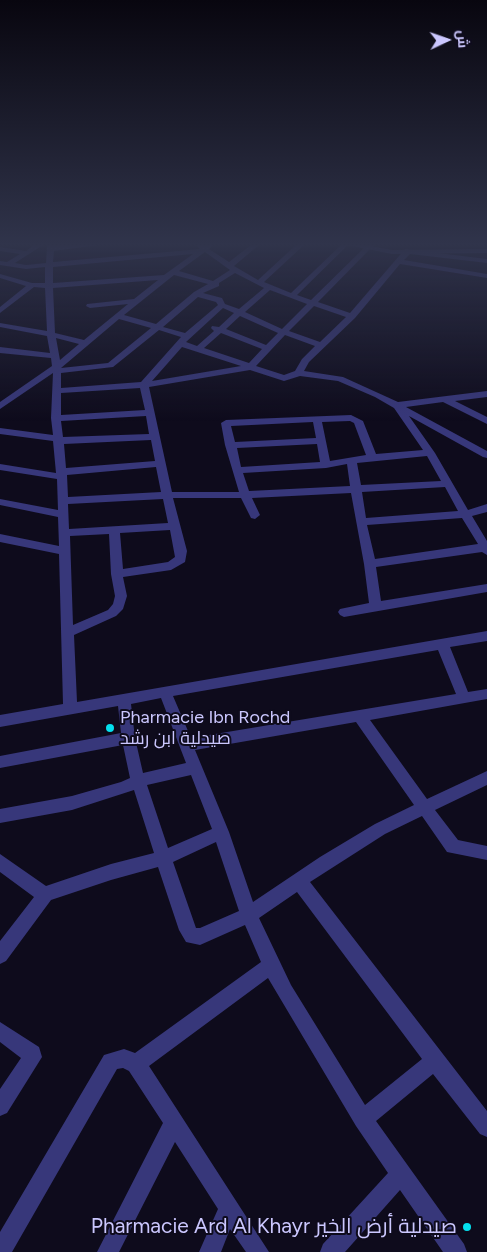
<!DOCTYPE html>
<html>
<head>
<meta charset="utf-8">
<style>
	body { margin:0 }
	#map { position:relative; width:487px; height:1252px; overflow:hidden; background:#0e0b1c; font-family:Figtree,Cairo,sans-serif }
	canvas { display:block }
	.north { position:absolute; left:422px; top:15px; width:50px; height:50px; -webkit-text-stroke:4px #0e0b1c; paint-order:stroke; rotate:87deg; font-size:14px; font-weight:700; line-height:20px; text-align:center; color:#cbc7fe }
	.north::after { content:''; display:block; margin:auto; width:18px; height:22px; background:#cbc7fe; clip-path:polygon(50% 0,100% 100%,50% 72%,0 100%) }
</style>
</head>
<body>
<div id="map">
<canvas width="487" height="1252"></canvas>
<div class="north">ش</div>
</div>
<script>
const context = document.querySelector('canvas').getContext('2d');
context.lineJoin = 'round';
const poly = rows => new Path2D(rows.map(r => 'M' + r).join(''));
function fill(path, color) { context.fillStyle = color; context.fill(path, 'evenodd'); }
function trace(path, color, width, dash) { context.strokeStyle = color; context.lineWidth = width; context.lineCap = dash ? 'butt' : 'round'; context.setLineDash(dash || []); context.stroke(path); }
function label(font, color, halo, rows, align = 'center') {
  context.font = font + ' Figtree,Cairo,sans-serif'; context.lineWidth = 4; context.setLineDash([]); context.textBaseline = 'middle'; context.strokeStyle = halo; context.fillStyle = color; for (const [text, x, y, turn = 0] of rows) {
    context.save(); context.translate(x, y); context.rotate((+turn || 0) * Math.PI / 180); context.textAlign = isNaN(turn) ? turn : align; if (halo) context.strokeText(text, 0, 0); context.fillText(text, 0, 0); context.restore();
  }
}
const minor = poly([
	[34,245,43,245,15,263,26,265,46,263,47,245,98,245,54,251,53,262,200,249,196,245,213,245,209,249,229,262,251,245,259,245,234,266,258,280,296,245,304,245,264,282,291,293,341,245,348,245,297,295,311,300,367,245,374,245,318,302,350,313,405,249,487,259,487,263,410,254,404,260,487,274,487,278,400,264,355,318,309,362,304,371,343,377,398,402,487,391,487,397,455,401,487,417,487,424,443,402,406,407,487,451,487,458,483,457,409,416,435,453,468,510,487,504,487,512,472,516,487,541,487,555,482,552,376,567,381,601,487,584,487,592,344,617,340,615,338,612,340,609,369,603,364,564,351,493,252,498,260,515,255,519,251,518,241,498,173,498,187,551,185,562,171,570,123,577,127,596,123,609,116,616,74,635,77,702,487,631,487,641,450,647,468,692,487,689,487,699,370,720,427,799,487,771,487,785,435,810,458,840,487,846,487,860,447,852,422,816,385,834,310,882,487,1111,487,1137,480,1134,433,1074,376,1121,464,1244,467,1252,443,1252,400,1190,345,1252,320,1252,323,1244,388,1173,356,1126,268,978,149,1066,269,1252,246,1252,230,1229,221,1252,199,1252,218,1209,175,1142,119,1252,97,1252,163,1123,129,1071,123,1068,117,1069,12,1252,0,1252,0,1232,104,1055,124,1049,135,1053,261,962,245,925,200,945,186,942,179,930,158,867,111,880,51,900,6,961,0,964,0,941,34,897,0,872,0,854,46,886,111,864,154,853,134,790,72,810,0,823,0,809,72,796,121,782,130,778,123,745,0,768,0,756,121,733,118,706,0,727,0,715,63,704,59,554,0,542,0,534,59,546,58,517,0,505,0,499,58,510,57,479,0,470,0,464,56,473,53,441,0,434,0,428,53,435,51,418,53,373,0,409,0,402,52,366,51,358,0,353,0,347,50,353,47,336,0,327,0,323,47,331,45,288,34,287,0,313,0,307,26,286,0,278,0,274,32,283,45,283,45,267,26,269,0,265,0,261,7,262,20,254,0,251,0,247,26,251,34,245],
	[205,252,230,270,213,281,179,271,205,252],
	[193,254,164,275,53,283,53,267,193,254],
	[235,273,264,288,239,309,225,304,222,298,203,293,219,286,219,283,235,273],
	[174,275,208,284,194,292,156,324,124,315,174,275],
	[158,280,134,299,87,304,86,306,90,308,128,304,84,340,55,333,53,288,158,280],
	[270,290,307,304,282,329,245,312,270,290],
	[198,297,216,302,218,305,185,333,163,327,198,297],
	[314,306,346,317,320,342,289,331,314,306],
	[223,308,234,313,219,327,212,326,211,328,214,331,197,346,186,342,223,308],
	[240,316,278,333,266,345,226,329,240,316],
	[119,319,151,328,108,363,61,368,119,319],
	[159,330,181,337,141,382,61,388,61,373,113,367,159,330],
	[221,333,262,349,249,363,204,348,221,333],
	[285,335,315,346,302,359,295,371,284,375,256,366,285,335],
	[56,338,79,344,60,360,56,338],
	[182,347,241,366,152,381,182,347],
	[250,370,284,381,300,376,338,381,375,397,394,408,423,450,376,454,363,421,351,415,226,420,221,423,225,445,239,492,172,492,149,387,250,370],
	[140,388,145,410,61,415,61,393,140,388],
	[146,416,149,434,63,437,61,421,146,416],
	[350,421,354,423,366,455,330,461,322,422,350,421],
	[313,422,316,438,235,442,231,426,313,422],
	[151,440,155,461,66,468,64,444,151,440],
	[317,444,320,462,241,467,237,448,317,444],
	[427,456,441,481,361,485,357,463,427,456],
	[347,464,350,486,249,491,243,473,326,468,347,464],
	[156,467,161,492,68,497,67,475,156,467],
	[445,487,458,511,366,518,362,492,445,487],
	[163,499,168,523,69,529,68,504,163,499],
	[462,518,478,544,375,559,367,525,462,518],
	[170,530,175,557,168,562,123,569,120,533,170,530],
	[109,534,111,574,115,596,113,604,108,610,73,625,70,536,109,534],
	[438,650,456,694,191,738,173,696,438,650],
	[161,698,186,763,143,773,135,738,131,704,161,698],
	[356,722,414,805,375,824,320,857,253,902,229,832,195,750,356,722],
	[191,775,212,829,168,848,147,785,191,775],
	[216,842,239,911,200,928,196,928,173,862,216,842],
	[297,892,422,1059,365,1105,291,985,259,918,297,892],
	[0,1022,39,1047,42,1057,7,1113,0,1116,0,1089,21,1058,0,1042,0,1022]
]);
const tertiary = poly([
	[347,245,365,245,392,250,487,249,487,253,392,254,347,245]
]);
const markers = [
	[110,728,5,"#04e0ee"],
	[467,1227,5,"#04e0ee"]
];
const poiNames = [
	["Pharmacie Ibn Rochd",120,718],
	["صيدلية ابن رشد",120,739]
];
const nearPoinames = [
	["Pharmacie Ard Al Khayr صيدلية أرض الخير",457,1227]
];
fill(minor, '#37377a');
fill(tertiary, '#37377a');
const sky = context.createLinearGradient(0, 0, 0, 421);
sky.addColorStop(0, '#08060f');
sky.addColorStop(0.58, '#30344b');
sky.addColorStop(1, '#30344b00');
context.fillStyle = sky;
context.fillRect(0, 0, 487, 421);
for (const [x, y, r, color] of markers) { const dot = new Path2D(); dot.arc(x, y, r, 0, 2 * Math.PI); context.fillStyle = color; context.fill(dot); trace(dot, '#0e0b1c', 2); }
label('18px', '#cbc7fe', '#0e0b1c', poiNames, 'left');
label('21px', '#cbc7fe', '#0e0b1c', nearPoinames, 'right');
</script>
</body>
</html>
